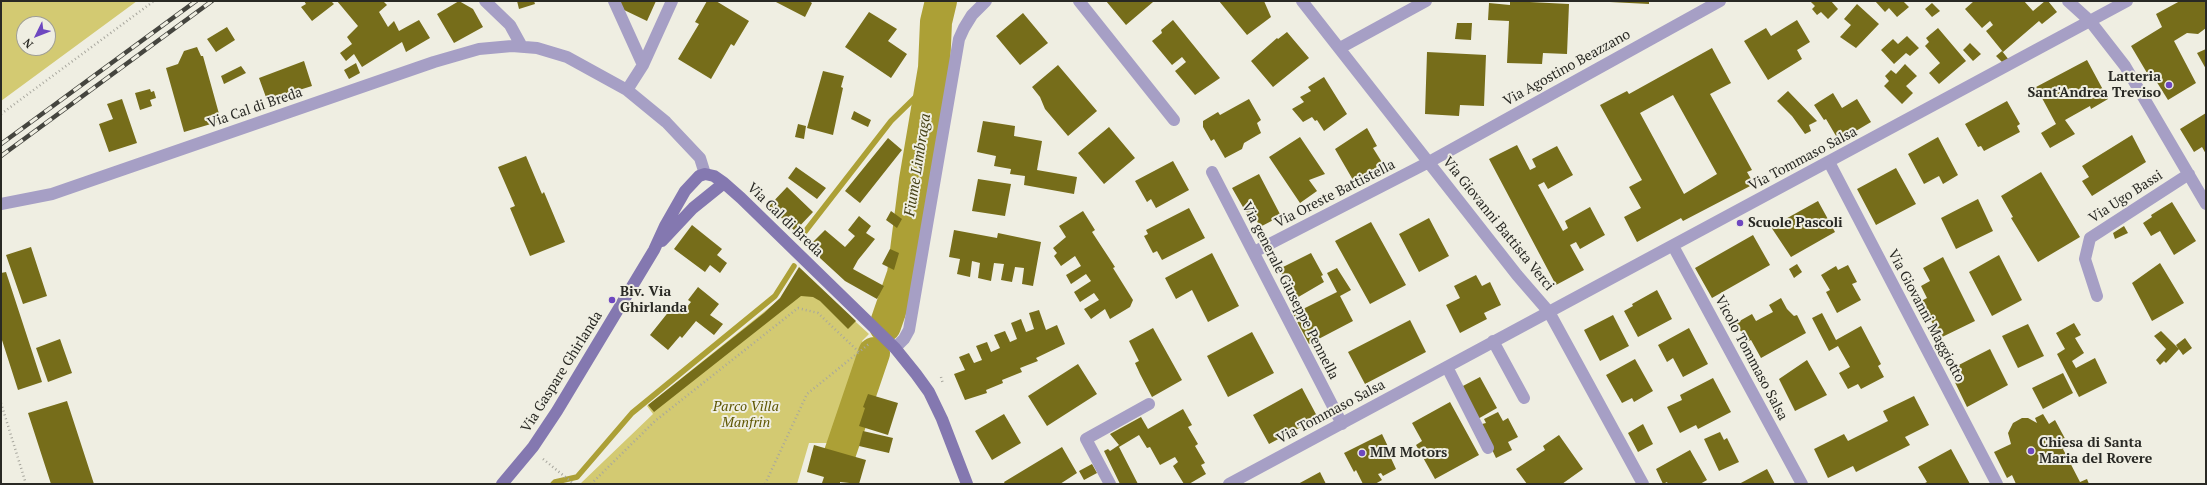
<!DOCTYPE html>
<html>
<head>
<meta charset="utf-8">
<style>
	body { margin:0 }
	#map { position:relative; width:2207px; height:485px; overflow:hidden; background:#efeee2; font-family:"PT Serif",serif }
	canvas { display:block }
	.frame { position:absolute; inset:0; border:2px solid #292924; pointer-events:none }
	.north { position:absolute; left:16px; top:16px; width:40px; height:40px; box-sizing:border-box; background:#efeee2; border:1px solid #a09f96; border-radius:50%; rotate:227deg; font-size:11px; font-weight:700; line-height:16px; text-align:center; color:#292924 }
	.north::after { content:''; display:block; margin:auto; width:14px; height:18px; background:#6e48c0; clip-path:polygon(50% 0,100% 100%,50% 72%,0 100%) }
</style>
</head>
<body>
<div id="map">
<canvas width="2207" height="485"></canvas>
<div class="frame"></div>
<div class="north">N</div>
</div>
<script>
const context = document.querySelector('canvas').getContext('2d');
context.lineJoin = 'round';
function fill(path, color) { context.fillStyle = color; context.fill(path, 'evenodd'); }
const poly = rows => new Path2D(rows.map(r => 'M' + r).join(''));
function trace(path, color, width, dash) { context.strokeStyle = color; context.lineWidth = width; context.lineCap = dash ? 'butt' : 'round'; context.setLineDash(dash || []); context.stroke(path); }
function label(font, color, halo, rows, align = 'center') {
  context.font = font + ' "PT Serif",serif'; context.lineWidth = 4; context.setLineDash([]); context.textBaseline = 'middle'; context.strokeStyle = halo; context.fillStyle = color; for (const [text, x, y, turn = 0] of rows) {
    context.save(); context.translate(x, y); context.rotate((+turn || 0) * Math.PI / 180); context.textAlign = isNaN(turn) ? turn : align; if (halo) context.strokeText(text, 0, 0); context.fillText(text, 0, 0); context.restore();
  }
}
const green = poly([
	[1,1,137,1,1,101],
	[24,24,48,24,48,48,24,48],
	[821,290,869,334,862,341,870,350,831,443,809,443,797,484,580,484,653,414,647,406,780,299]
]);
const stream = poly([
	[804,233,891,121,932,81],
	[553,484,555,482,577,477,632,413,775,296,794,266]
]);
const river = poly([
	[885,326,903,274,915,180,934,68,936,22,941,1],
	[840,453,874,353]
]);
const building = poly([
	[304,1,331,1,334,4,312,21,301,7,306,4],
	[337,1,383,1,387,5,379,12,388,27,394,21,399,31,419,20,430,38,406,52,402,42,362,67,354,54,346,61,340,53,352,44,347,37,358,26],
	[459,1,473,9,483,27,454,43,437,14],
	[517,1,534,1,535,4,519,9],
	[618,1,656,1,647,21,622,9],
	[707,1,716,1,749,21,734,46,731,44,711,79,678,59,699,24,695,22],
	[774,1,809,1,812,3,805,17],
	[1106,1,1153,1,1153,2,1126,25],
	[1219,1,1264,1,1271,17,1247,35],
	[1510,1,1569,4,1567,54,1543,53,1542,64,1507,63,1509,21,1488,20,1489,3,1510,5],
	[1590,1,1649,1,1649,4],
	[1810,1,1831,1,1838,9,1828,19,1821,12,1817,15,1812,9,1815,6],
	[1875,1,1903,1,1909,7,1897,17,1889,8,1885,12],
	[1974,1,2024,1,2033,11,2045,1,2048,1,2057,12,2042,24,2039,21,2003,52,1986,31,1993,25,1990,21,1982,28,1965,9],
	[2180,1,2206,1,2206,28,2198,34,2187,33,2174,41,2196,83,2168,100,2153,76,2150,78,2131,46,2162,27,2156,14],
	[1932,3,1940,11,1932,17,1925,9],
	[1857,4,1879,24,1856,48,1840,37,1851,25,1844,19],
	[869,12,897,29,888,41,907,54,891,78,845,47],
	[1023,13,1048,43,1020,65,996,36],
	[1173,20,1220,78,1195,95,1175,71,1186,62,1182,57,1172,65,1152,41,1162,33,1161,30],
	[1797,20,1810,42,1797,50,1802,59,1768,80,1744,41,1766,28,1771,36],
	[1457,23,1472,23,1471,40,1455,39],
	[227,27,235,40,216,52,207,39],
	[1938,28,1966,61,1939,84,1929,73,1940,63,1925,46,1929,42,1926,38],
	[1287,32,1309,58,1273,87,1251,61,1277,38,1278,39],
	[1907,36,1919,48,1910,56,1906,53,1894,64,1881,50,1893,39,1898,44],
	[1970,43,1981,54,1973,61,1963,50],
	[197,47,201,56,203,56,221,121,184,132,166,68,178,64,184,51],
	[1712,48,1731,83,1710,94,1752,170,1747,172,1754,184,1683,221,1681,218,1637,242,1624,217,1641,208,1629,187,1642,180,1600,105,1627,91,1629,94],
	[1673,95,1717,174,1684,194,1640,113],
	[2206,49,2206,69,2197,53],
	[2002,51,2009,60,2003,63,1996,56],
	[1427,52,1486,55,1484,106,1460,105,1459,116,1425,114],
	[2087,60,2108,99,2091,109,2090,106,2065,120,2075,134,2050,148,2041,133,2056,124,2036,87],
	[304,61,312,86,267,100,259,78],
	[356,63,360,73,349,79,344,70],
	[1905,64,1917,76,1906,86,1913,93,1902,104,1884,86,1889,81,1885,76,1891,70,1896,74],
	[1058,65,1097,111,1068,136,1045,109,1040,97,1032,87],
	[241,66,246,73,224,84,221,76],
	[823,71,844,76,841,87,843,88,833,135,807,128],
	[1324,77,1347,114,1324,131,1317,120,1315,121,1312,117,1303,122,1292,109,1304,102,1300,97,1311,91,1308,87],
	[150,89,151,92,154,91,156,98,150,100,152,106,140,110,135,93],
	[1788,91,1817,121,1809,125,1811,131,1805,134,1792,116,1777,101],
	[1833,93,1842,108,1857,99,1871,122,1839,141,1826,119,1824,120,1814,105],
	[122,99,137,143,109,152,99,124,113,119,107,104],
	[1249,99,1261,120,1257,123,1261,133,1244,143,1242,149,1225,158,1214,139,1211,141,1203,127,1203,121,1218,112,1220,115],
	[2007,101,2020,124,2017,126,2020,132,1984,151,1981,146,1978,147,1965,124],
	[854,111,871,120,868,127,851,119],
	[2206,113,2206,154,2202,147,2194,152,2180,129],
	[983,121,1015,126,1014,136,1042,141,1037,170,1077,177,1074,194,1024,185,1025,176,1010,174,1011,169,994,166,996,156,977,152],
	[798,124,806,126,804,139,795,137],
	[1109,127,1135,158,1104,184,1078,153],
	[1367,128,1377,146,1373,148,1383,164,1353,180,1335,149],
	[2132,135,2146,162,2092,196,2082,181,2089,177,2082,166],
	[1300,137,1325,174,1309,180,1317,191,1300,203,1269,157],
	[1938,137,1958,175,1943,184,1939,176,1924,184,1908,154],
	[888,138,902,150,860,203,845,191],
	[1517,145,1530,170,1536,167,1532,159,1557,146,1573,175,1548,189,1544,182,1538,185,1563,231,1568,228,1565,221,1590,207,1605,235,1580,249,1576,242,1570,245,1584,270,1556,285,1489,159],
	[526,156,542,194,544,192,565,242,530,256,510,208,515,206,498,167],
	[1173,161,1189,190,1156,208,1151,199,1147,202,1135,181],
	[796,167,826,188,817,199,788,178],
	[1896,168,1916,204,1876,225,1857,189],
	[2041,172,2080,237,2038,262,2011,218,2013,217,2001,196],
	[1259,174,1281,216,1260,227,1252,211,1247,214,1232,188],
	[978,179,1011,184,1005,216,972,211],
	[787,187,813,212,795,231,769,206],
	[1978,199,1993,231,1956,249,1941,218],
	[1818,201,1835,232,1791,257,1771,227],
	[2172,202,2196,241,2174,255,2160,231,2151,236,2143,223,2152,217,2151,215],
	[1189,208,1205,238,1162,260,1157,251,1153,253,1144,236,1148,234,1146,230],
	[891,211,902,219,897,228,886,220],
	[1083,211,1095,230,1092,232,1115,267,1113,268,1133,300,1130,307,1110,319,1105,309,1091,319,1084,309,1099,300,1094,293,1080,302,1074,292,1091,281,1086,274,1071,284,1066,275,1081,266,1075,256,1061,266,1054,256,1057,253,1053,248,1066,237,1059,226],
	[859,216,871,226,866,233,875,239,858,260,853,269,884,286,877,299,845,281,808,247,825,230,845,247,855,236,848,230],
	[1429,218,1449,256,1419,272,1399,234],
	[1371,222,1406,285,1370,304,1335,241],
	[692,225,722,249,717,255,727,263,720,273,710,265,705,272,674,249],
	[2124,226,2128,233,2115,239,2113,233],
	[954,230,997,238,998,233,1041,242,1033,286,1022,284,1024,268,1015,267,1012,282,1001,280,1004,264,994,263,991,281,978,278,980,263,972,261,970,277,957,274,960,259,949,257],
	[1753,235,1770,265,1712,298,1695,268],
	[31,247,47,296,23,304,6,255],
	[890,249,899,253,894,270,882,264],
	[1212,253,1239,306,1208,322,1192,290,1176,299,1165,278],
	[1311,253,1323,275,1321,276,1324,282,1295,299,1279,269],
	[1999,255,2022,300,1992,316,1969,272],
	[1943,257,1975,321,1940,338,1921,301,1927,298,1921,286,1930,281,1923,268],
	[2160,263,2184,303,2152,321,2132,283],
	[1797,264,1802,272,1794,278,1789,269],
	[1848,265,1857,282,1852,284,1861,300,1837,313,1826,292,1830,290,1821,275,1836,266,1838,270],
	[799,267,856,321,848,329,820,301,813,297,801,296,654,412,648,405,764,313,780,298],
	[1337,268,1351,290,1340,296,1353,321,1309,344,1293,314,1337,292,1327,273],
	[6,272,42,382,18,390,1,337,1,273],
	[1476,275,1482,286,1490,282,1501,305,1484,313,1487,319,1460,333,1446,305,1460,298,1454,286],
	[698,287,719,304,710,315,723,324,714,335,696,321,682,338,680,336,668,350,650,335,674,305,683,312,691,302,688,300],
	[1657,290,1672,319,1638,337,1624,311,1633,306,1632,304],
	[1781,298,1787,309,1794,316,1797,315,1806,333,1761,358,1751,340,1747,342,1736,323,1752,314,1756,321,1773,312,1769,305],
	[1039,310,1046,330,1057,325,1065,344,1036,358,1038,361,1020,368,1022,372,1002,380,1003,383,986,390,987,393,965,400,954,374,965,370,959,357,969,353,974,363,982,360,976,346,987,342,991,352,1000,348,994,335,1005,331,1010,342,1017,339,1011,323,1021,319,1026,332,1034,329,1029,313],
	[1822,313,1836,340,1861,326,1881,364,1878,366,1884,377,1861,389,1858,384,1848,389,1839,373,1850,367,1838,346,1829,351,1812,318],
	[1613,315,1629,346,1600,361,1584,330],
	[1410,320,1426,352,1365,384,1348,352],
	[2074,323,2081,335,2075,338,2084,353,2072,361,2076,368,2095,358,2107,383,2079,397,2057,354,2065,349,2056,333],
	[2028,324,2044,356,2018,368,2002,336],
	[1153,328,1182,380,1152,397,1140,374,1135,363,1139,361,1129,341],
	[1689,328,1708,364,1683,377,1673,358,1667,362,1658,345],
	[2161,331,2179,349,2166,363,2164,361,2160,365,2156,360,2166,349,2154,336],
	[1252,332,1274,373,1228,397,1207,356],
	[2185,338,2192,348,2183,355,2176,345],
	[60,339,72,373,48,382,36,348],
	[1990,349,2008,385,1967,407,1949,370],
	[1635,359,1653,391,1634,402,1632,398,1622,403,1606,375],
	[1807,360,1827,395,1795,411,1779,379],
	[1078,364,1097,394,1047,426,1028,396],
	[2063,373,2073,393,2043,409,2032,388],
	[1480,377,1497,408,1476,420,1461,387],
	[1713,378,1731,412,1698,429,1696,425,1680,433,1667,407,1682,400,1680,395],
	[1302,388,1318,418,1269,444,1253,415],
	[868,394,898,403,888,435,859,426,865,408,863,407],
	[1914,396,1929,425,1905,437,1910,445,1856,472,1853,466,1828,478,1814,449,1844,434,1848,441,1888,421,1883,411],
	[67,401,94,484,51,484,28,413],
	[1450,402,1479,455,1435,479,1416,445,1422,441,1412,423],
	[1183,409,1192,425,1188,427,1198,444,1195,446,1205,463,1201,465,1206,474,1189,484,1184,484,1173,466,1178,462,1175,457,1160,465,1150,447,1147,448,1139,435,1119,447,1138,484,1120,484,1104,451,1108,449,1110,451,1119,445,1110,434,1141,417,1148,429],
	[1498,412,1503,421,1508,418,1518,437,1508,442,1512,450,1496,458,1486,437,1482,424,1486,423,1484,419],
	[1004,414,1021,443,992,460,975,431],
	[2043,414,2049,424,2055,420,2069,446,2063,449,2080,482,2087,479,2089,484,2016,484,2012,475,2007,478,1994,452,2011,444,2008,433,2013,423,2022,418,2028,418,2037,423,2035,418],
	[1643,424,1653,444,1638,452,1628,433],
	[863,431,893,438,889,453,859,446],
	[1720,432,1724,440,1727,438,1739,462,1719,471,1704,439],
	[1382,434,1392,455,1390,456,1396,469,1383,476,1381,473,1378,474,1382,480,1375,484,1363,484,1356,470,1354,472,1344,453],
	[1559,435,1583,469,1562,484,1527,484,1516,469,1545,450,1543,446],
	[814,445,866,460,859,484,840,482,840,484,825,484,822,483,824,477,807,472],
	[1062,447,1077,473,1060,484,1005,484,1004,482],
	[1951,449,1970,484,1923,484,1927,482,1918,467],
	[1690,450,1707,480,1700,484,1668,484,1667,482,1663,484,1656,469],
	[1092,464,1097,473,1084,480,1079,471],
	[1767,469,1775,484,1739,484],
	[1320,472,1326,484,1298,484]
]);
const path = poly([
	[1,114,154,1],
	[941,377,943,384],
	[1,403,26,484],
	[543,459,574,484],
	[591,484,655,421,798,308,818,313,859,352,870,343],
	[765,484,807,394,859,352]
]);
const street = poly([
	[485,1,510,25,521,45],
	[614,1,643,65],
	[1079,1,1174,120],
	[1302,1,1517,275,1549,312,1643,484],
	[2068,1,2090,21,2125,66,2206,204],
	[1340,48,1426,1],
	[627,90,643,65,672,1],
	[1829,162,1997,484],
	[1212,172,1342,424],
	[1,204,52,194,434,62,479,49,512,46,537,48,567,57,627,90,666,122,700,158,705,174],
	[1673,246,1802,484],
	[1254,252,1429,162,1720,1],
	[2097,296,2085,259,2090,238,2189,174],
	[1493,341,1524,398],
	[895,348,904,339,909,330,959,39,964,28,972,15,986,1],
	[1447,367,1488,448],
	[1110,484,1086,439,1149,404],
	[1229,484,2127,1]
]);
const secondary = poly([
	[662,241,693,208,724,183],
	[502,484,533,447,557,411,654,250,665,226,685,191,699,176,705,174,714,176,724,183,741,198,895,348,916,374,929,392,942,419,967,484]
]);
const rail = poly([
	[1,144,196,1],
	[1,156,212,1]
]);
const markers = [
	[2169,85,4,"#6e48c0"],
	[1740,223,4,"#6e48c0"],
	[612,300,4,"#6e48c0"],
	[2031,451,4,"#6e48c0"],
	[1362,453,4,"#6e48c0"]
];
const streetNames = [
	["Via Agostino Beazzano",1567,68,-29],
	["Via Cal di Breda",255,108,-19],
	["Via Tommaso Salsa",1803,159,-28],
	["Via Oreste Battistella",1335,194,-27],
	["Via Ugo Bassi",2126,197,-33],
	["Via Cal di Breda",785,220,44],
	["Via Giovanni Battista Verci",1498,224,51],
	["Via generale Giuseppe Pennella",1290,291,63],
	["Via Giovanni Maggiotto",1926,316,62],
	["Vicolo Tommaso Salsa",1751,358,62],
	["Via Gaspare Ghirlanda",562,372,-58],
	["Via Tommaso Salsa",1331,412,-28]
];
const poiNames = [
	["Latteria",2161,77,"right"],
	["Sant'Andrea Treviso",2161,93,"right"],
	["Scuole Pascoli",1748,223],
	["Biv. Via",620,292],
	["Ghirlanda",620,308],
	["Chiesa di Santa",2039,443],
	["Maria del Rovere",2039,459],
	["MM Motors",1370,453]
];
const parkNames = [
	["Parco Villa",746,407],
	["Manfrin",746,423]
];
const waterNames = [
	["Fiume Limbraga",918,165,-81]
];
fill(green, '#d3ca72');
trace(stream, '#aca036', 5.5);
trace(river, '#aca036', 32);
fill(building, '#766d1a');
trace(path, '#a8a79e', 2.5, [1, 3]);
trace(street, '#a69fc5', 12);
trace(secondary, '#8478b0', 12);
trace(rail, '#45453f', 4.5);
trace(rail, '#efeee2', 3, [9]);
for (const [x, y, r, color] of markers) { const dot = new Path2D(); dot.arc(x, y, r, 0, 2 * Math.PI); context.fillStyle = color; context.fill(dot); trace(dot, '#efeee2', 1.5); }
label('14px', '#292924', '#efeee2', streetNames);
label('bold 14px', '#292924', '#efeee2', poiNames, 'left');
label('italic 14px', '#5e5602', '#efeee2', parkNames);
label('italic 15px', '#454015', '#efeee2', waterNames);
</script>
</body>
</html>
